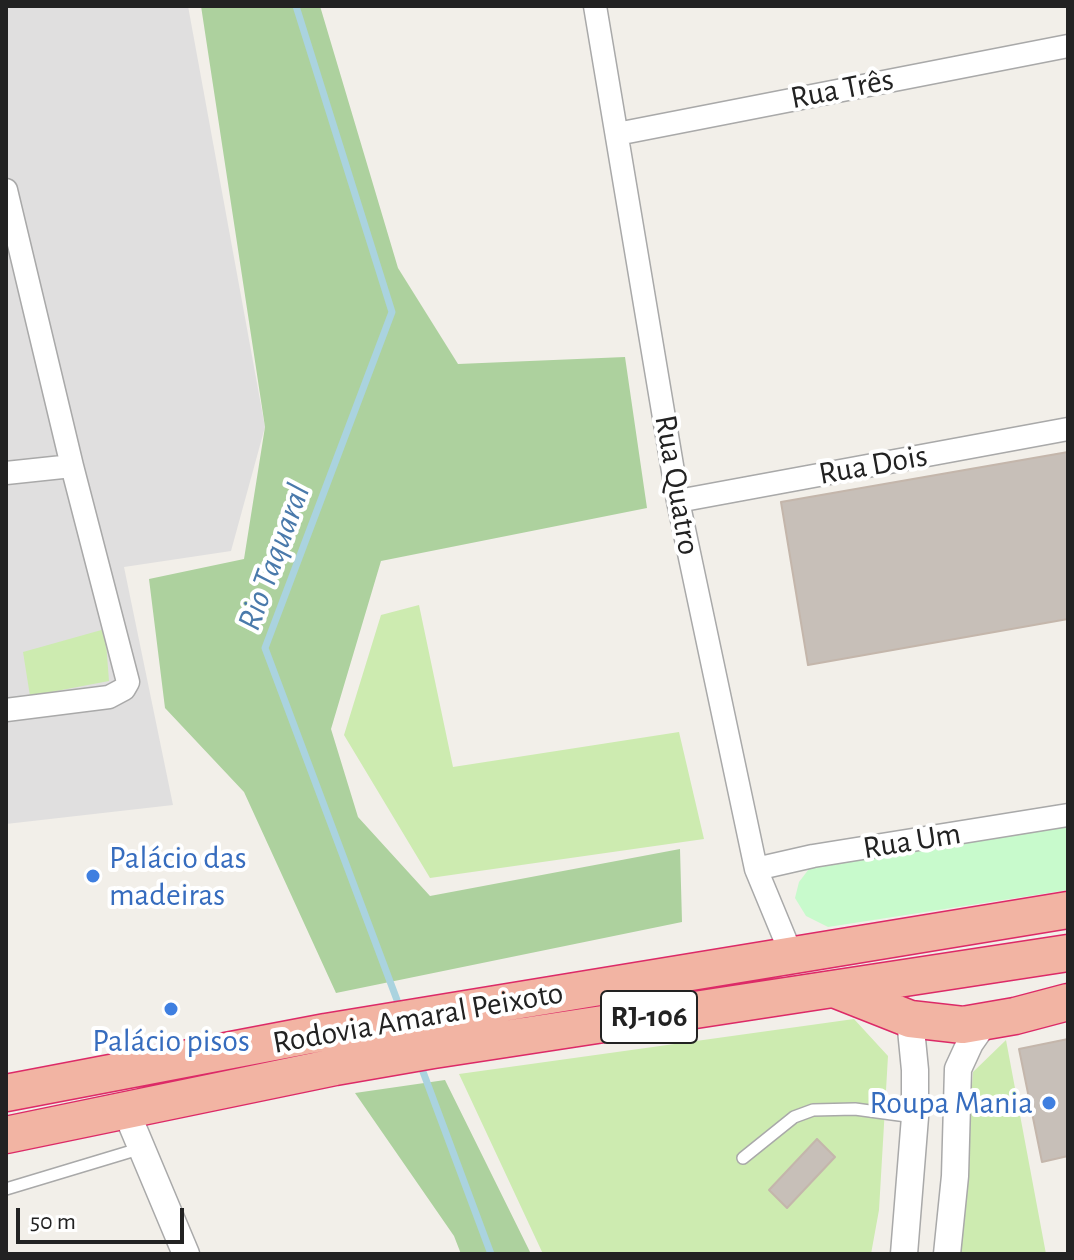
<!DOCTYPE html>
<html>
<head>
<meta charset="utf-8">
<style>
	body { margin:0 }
	#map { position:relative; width:1074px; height:1260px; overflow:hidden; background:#f2efe9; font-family:"Alegreya Sans",sans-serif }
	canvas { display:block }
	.frame { position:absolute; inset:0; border:8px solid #222; pointer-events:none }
	.scale { position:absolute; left:16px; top:1208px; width:168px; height:36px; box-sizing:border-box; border:4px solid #222; border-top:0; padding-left:10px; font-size:24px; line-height:28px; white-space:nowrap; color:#222; -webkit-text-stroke:6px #fff; paint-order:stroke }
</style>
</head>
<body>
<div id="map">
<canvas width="1074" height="1260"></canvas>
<div class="frame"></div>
<div class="scale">50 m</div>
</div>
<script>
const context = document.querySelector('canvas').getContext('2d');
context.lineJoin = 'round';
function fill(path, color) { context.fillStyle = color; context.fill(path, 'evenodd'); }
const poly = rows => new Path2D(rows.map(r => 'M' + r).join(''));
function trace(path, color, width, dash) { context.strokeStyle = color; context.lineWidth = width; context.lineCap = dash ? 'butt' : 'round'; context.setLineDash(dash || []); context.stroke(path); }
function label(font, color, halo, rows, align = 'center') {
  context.font = font + ' "Alegreya Sans",sans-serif'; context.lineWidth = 8; context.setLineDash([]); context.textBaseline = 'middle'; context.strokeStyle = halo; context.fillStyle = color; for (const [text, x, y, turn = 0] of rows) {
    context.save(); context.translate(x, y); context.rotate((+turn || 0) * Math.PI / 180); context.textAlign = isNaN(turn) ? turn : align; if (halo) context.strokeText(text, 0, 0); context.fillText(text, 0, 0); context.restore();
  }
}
const residential = poly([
	[6,6,188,6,265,427,231,551,124,567,173,805,6,824]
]);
const grass = poly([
	[419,605,453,767,679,732,704,839,430,878,344,735,381,615],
	[105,629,109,681,30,696,23,652],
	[854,1019,888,1056,879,1210,871,1254,543,1254,459,1074],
	[1006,1040,1046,1254,960,1254,973,1072]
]);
const forest = poly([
	[201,6,320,6,398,268,458,364,625,357,647,508,381,561,331,729,358,817,430,896,680,849,682,922,336,993,244,792,165,708,149,579,244,559,265,427],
	[445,1080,531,1254,461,1254,454,1236,355,1093]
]);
const park = poly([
	[1068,815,1068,890,828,927,806,916,795,898,799,882,815,861]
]);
const stream = poly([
	[296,6,392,312,265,648,400,1008],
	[419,1061,491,1254]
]);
const building = poly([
	[1068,452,1068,619,808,665,781,502,1068,452],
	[1068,1039,1068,1156,1042,1162,1019,1049,1068,1039],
	[817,1139,835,1157,787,1208,769,1190,817,1139]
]);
const service = poly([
	[743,1158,794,1117,813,1110,855,1109,914,1117],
	[6,1189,142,1148]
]);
const minor = poly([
	[595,6,678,501,756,869,792,956],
	[617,134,1068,46],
	[6,190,72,466,128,682,124,689,109,697,6,710],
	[6,473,72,466],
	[678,501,1068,429],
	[756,869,813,856,1068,815]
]);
const tertiary = poly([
	[126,1111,186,1254],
	[904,1254,915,1117,915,1070,910,1019],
	[947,1254,955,1176,958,1069,970,1043,984,1023]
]);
const trunk = poly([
	[834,989,910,1019,963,1025,1015,1016,1068,1002],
	[6,1093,326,1032,1068,910],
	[6,1135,335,1067,433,1050,1068,953]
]);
const markers = [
	[93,876,8,"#3f7fe0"],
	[171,1009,8,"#3f7fe0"],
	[1049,1103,8,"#3f7fe0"]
];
const shields = [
	[649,1017,96]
];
const shieldNames = [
	["RJ-106",649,1017]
];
const streetNames = [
	["Rua Três",842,89,-11],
	["Rua Dois",873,465,-10],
	["Rua Quatro",677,485,80],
	["Rua Um",912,841,-9],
	["Rodovia Amaral Peixoto",418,1018,-10]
];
const shopNames = [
	["Palácio das",109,858],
	["madeiras",109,895],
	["Palácio pisos",171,1041,"center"],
	["Roupa Mania",1033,1103,"right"]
];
const waterNames = [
	["Rio Taquaral",274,557,-70]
];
fill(residential, '#e0dfdf');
fill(grass, '#cdebb0');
fill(forest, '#add19e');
fill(park, '#c8facc');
trace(stream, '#aad3df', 7);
fill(building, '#c7bfb8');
trace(building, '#c4b6ab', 2);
trace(service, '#a9a9a9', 14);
trace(minor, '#a9a9a9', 25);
trace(tertiary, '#a9a9a9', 29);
trace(trunk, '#dc2a67', 39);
trace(service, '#fff', 11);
trace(minor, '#fff', 22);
trace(tertiary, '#fff', 26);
trace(trunk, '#f2b4a3', 36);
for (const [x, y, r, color] of markers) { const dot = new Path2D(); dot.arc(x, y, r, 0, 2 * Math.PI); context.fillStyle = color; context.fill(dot); trace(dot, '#fff', 3); }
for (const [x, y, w] of shields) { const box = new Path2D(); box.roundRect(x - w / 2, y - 26, w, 52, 6); context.fillStyle = '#fff'; context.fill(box); trace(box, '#222', 2); }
label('bold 30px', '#222', null, shieldNames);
label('32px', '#222', '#fff', streetNames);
label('32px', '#366cbe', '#fff', shopNames, 'left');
label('italic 34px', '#4a7aab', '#fff', waterNames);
</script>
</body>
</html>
